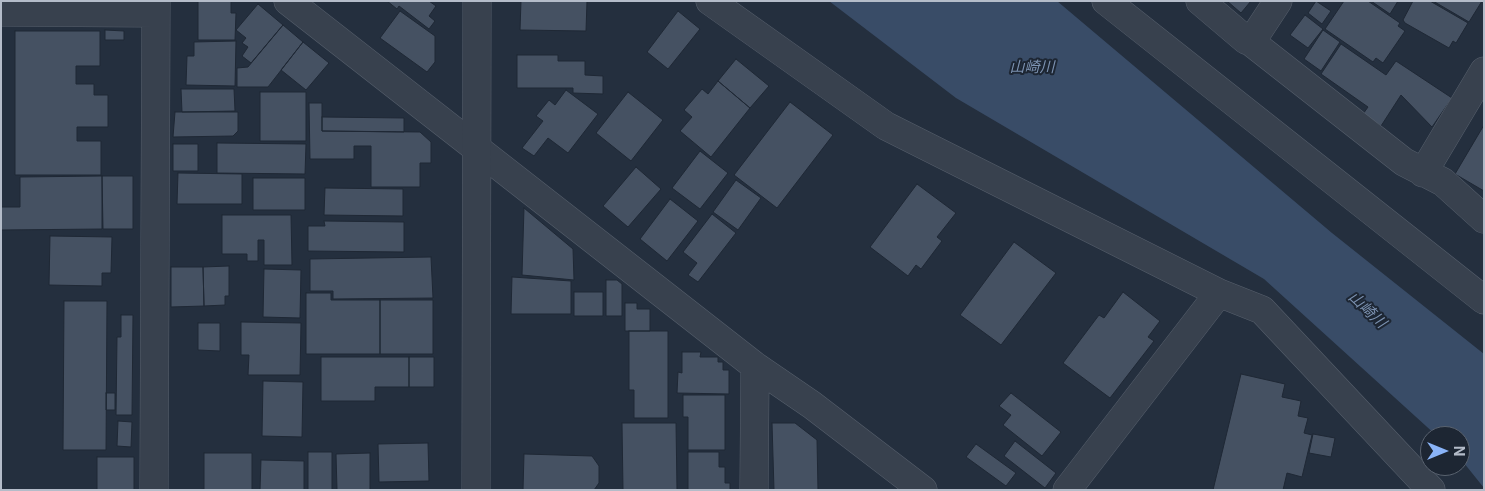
<!DOCTYPE html>
<html>
<head>
<meta charset="utf-8">
<style>
	body { margin:0 }
	#map { position:relative; width:1485px; height:491px; overflow:hidden; background:#242f3e; font-family:Inter,sans-serif }
	canvas { display:block }
	.frame { position:absolute; inset:0; border:2px solid #b4bcc9; pointer-events:none }
	.north { position:absolute; left:1420px; top:426px; width:50px; height:50px; box-sizing:border-box; background:#1d2633; border:1px solid #59626f; border-radius:50%; rotate:90deg; font-size:14px; font-weight:700; line-height:20px; text-align:center; color:#b4bcc9 }
	.north::after { content:''; display:block; margin:auto; width:18px; height:22px; background:#8ab4f8; clip-path:polygon(50% 0,100% 100%,50% 72%,0 100%) }
</style>
</head>
<body>
<div id="map">
<canvas width="1485" height="491"></canvas>
<div class="frame"></div>
<div class="north">N</div>
</div>
<script>
const context = document.querySelector('canvas').getContext('2d');
context.lineJoin = 'round';
function fill(path, color) { context.fillStyle = color; context.fill(path, 'evenodd'); }
const poly = rows => new Path2D(rows.map(r => 'M' + r).join(''));
function trace(path, color, width, dash) { context.strokeStyle = color; context.lineWidth = width; context.lineCap = dash ? 'butt' : 'round'; context.setLineDash(dash || []); context.stroke(path); }
function label(font, color, halo, rows, align = 'center') {
  context.font = font + ' Inter,"Noto Sans JP",sans-serif'; context.lineWidth = 4; context.setLineDash([]); context.textBaseline = 'middle'; context.strokeStyle = halo; context.fillStyle = color; for (const [text, x, y, turn = 0] of rows) {
    context.save(); context.translate(x, y); context.rotate((+turn || 0) * Math.PI / 180); context.textAlign = isNaN(turn) ? turn : align; if (halo) context.strokeText(text, 0, 0); context.fillText(text, 0, 0); context.restore();
  }
}
const water = poly([
	[829,1,1057,1,1332,233,1484,354,1484,488,1460,458,1460,436,1437,436,1264,279,956,98]
]);
const building = poly([
	[198,1,231,1,231,13,236,13,235,40,198,40,198,1],
	[387,1,429,1,436,6,429,16,435,21,429,29,399,6,397,9,387,1],
	[521,1,587,1,586,31,520,30,521,1],
	[1227,1,1251,1,1241,13,1227,1],
	[1316,1,1331,11,1322,24,1308,13,1316,1],
	[1344,1,1368,1,1400,23,1398,26,1405,31,1383,63,1376,58,1373,62,1325,29,1344,1],
	[1371,1,1398,1,1390,14,1371,1],
	[1413,1,1430,1,1468,23,1456,43,1453,41,1449,48,1405,23,1403,20,1413,1],
	[1433,1,1482,1,1469,22,1433,1],
	[258,4,283,25,251,63,242,56,248,47,242,43,246,38,236,30,258,4],
	[400,11,435,36,435,62,427,72,380,38,400,11],
	[678,11,700,29,668,69,647,52,678,11],
	[1305,15,1323,29,1308,48,1290,35,1305,15],
	[283,25,303,42,268,87,237,87,237,68,248,67,283,25],
	[105,30,124,31,124,40,105,40,105,30],
	[1323,30,1340,42,1321,71,1304,59,1323,30],
	[15,31,100,31,100,66,76,66,76,84,94,84,94,95,108,95,108,127,77,127,77,141,101,141,101,175,15,175,15,31],
	[236,41,235,86,186,85,187,56,194,56,194,42,236,41],
	[303,42,329,63,306,90,281,70,303,42],
	[1341,44,1386,75,1396,61,1452,98,1432,127,1401,95,1381,126,1363,114,1368,107,1321,74,1341,44],
	[517,55,558,55,558,61,585,61,585,75,603,76,603,94,573,93,573,88,517,88,517,55],
	[736,59,769,86,750,108,718,81,736,59],
	[718,81,750,108,711,157,680,131,692,117,684,110,702,89,708,94,718,81],
	[181,89,234,89,235,111,182,112,181,89],
	[566,90,598,114,568,153,548,138,534,156,522,148,543,121,536,116,549,100,555,105,566,90],
	[260,92,306,92,306,141,260,141,260,92],
	[628,92,663,120,631,161,596,133,628,92],
	[790,102,833,135,777,208,734,175,790,102],
	[309,103,322,103,322,131,420,132,431,142,431,163,420,163,420,187,371,187,371,146,354,146,354,159,310,159,309,103],
	[175,112,238,112,238,131,233,136,173,137,175,112],
	[322,117,404,118,404,132,322,131,322,117],
	[1484,125,1484,191,1455,174,1484,125],
	[217,143,306,144,305,174,217,173,217,143],
	[173,144,198,144,198,171,173,171,173,144],
	[700,151,728,173,700,209,672,188,700,151],
	[636,167,661,189,628,227,603,206,636,167],
	[178,173,242,174,242,204,177,204,178,173],
	[102,176,102,229,1,230,1,207,20,207,20,177,102,176],
	[102,176,133,176,133,229,103,229,102,176],
	[253,178,305,178,305,210,253,210,253,178],
	[736,180,761,198,738,230,713,212,736,180],
	[917,184,956,213,937,237,942,241,921,269,916,265,908,276,870,247,917,184],
	[325,188,403,189,403,216,324,215,325,188],
	[670,199,698,221,667,261,640,239,670,199],
	[524,208,573,249,574,280,522,275,524,208],
	[712,214,736,233,698,282,688,275,697,263,683,252,712,214],
	[222,215,291,215,292,265,264,265,264,240,258,240,258,261,247,261,247,254,222,254,222,215],
	[324,221,404,222,404,252,308,251,308,226,325,226,324,221],
	[50,236,112,237,111,273,102,273,102,286,49,285,50,236],
	[1014,242,1056,273,1001,345,960,315,1014,242],
	[431,257,433,298,333,299,333,291,310,291,310,259,431,257],
	[229,266,229,296,225,296,225,305,204,306,203,267,229,266],
	[171,267,203,267,204,306,171,307,171,267],
	[264,269,301,270,300,318,263,317,264,269],
	[512,277,571,281,571,314,511,314,512,277],
	[606,280,617,280,622,284,622,316,606,316,606,280],
	[574,292,603,292,603,316,574,316,574,292],
	[1123,292,1160,321,1148,337,1154,341,1110,398,1063,363,1099,315,1104,318,1123,292],
	[306,293,331,293,331,300,380,300,380,354,306,354,306,293],
	[380,300,433,300,433,354,380,354,380,300],
	[64,301,107,301,106,450,63,450,64,301],
	[625,303,637,303,637,309,650,309,650,331,625,331,625,303],
	[121,315,133,315,132,415,116,415,117,337,121,337,121,315],
	[241,322,301,323,300,375,248,375,249,355,241,355,241,322],
	[198,323,220,323,220,351,198,350,198,323],
	[629,331,668,331,668,418,634,418,634,390,629,390,629,331],
	[682,352,701,352,700,357,718,357,718,362,723,362,723,370,729,370,729,394,677,393,678,372,682,373,682,352],
	[321,357,409,357,409,387,375,387,375,401,321,401,321,357],
	[409,357,434,357,434,387,409,387,409,357],
	[1241,374,1285,384,1282,397,1301,401,1298,416,1308,418,1304,433,1312,435,1302,477,1287,473,1283,490,1213,490,1241,374],
	[263,381,303,382,302,437,262,436,263,381],
	[106,393,115,393,115,410,106,410,106,393],
	[1011,393,1061,432,1042,456,1003,425,1011,415,999,406,1011,393],
	[683,395,725,395,725,450,688,450,688,417,683,417,683,395],
	[118,421,132,422,131,447,117,446,118,421],
	[622,423,676,423,677,490,623,490,622,423],
	[772,423,795,423,817,440,818,490,774,490,772,423],
	[1313,434,1335,438,1331,457,1309,453,1313,434],
	[1015,441,1056,473,1045,488,1004,456,1015,441],
	[428,443,429,481,379,482,378,444,428,443],
	[976,444,1016,473,1006,486,966,457,976,444],
	[308,452,332,452,332,490,308,490,308,452],
	[688,452,719,452,719,467,725,467,725,483,730,483,730,490,688,490,688,452],
	[204,453,252,453,252,490,197,490,204,489,204,453],
	[370,453,370,490,337,490,336,454,370,453],
	[524,454,592,456,599,466,599,483,594,490,523,490,524,454],
	[97,457,134,457,134,490,97,490,97,457],
	[261,460,304,461,304,490,260,490,261,460]
]);
const minor = poly([
	[288,1,755,366,812,405,923,490],
	[710,1,886,126,1219,293,1262,310,1431,490],
	[1106,1,1484,300],
	[1200,1,1246,40,1251,42,1404,162,1443,182,1484,219],
	[1,12,156,13],
	[1251,42,1278,1],
	[1423,173,1484,71],
	[154,490,156,1],
	[754,490,755,366],
	[1067,490,1219,293]
]);
const tertiary = poly([
	[476,490,477,1]
]);
const waterNames = [
	["山崎川",1032,67],
	["山崎川",1367,310,43]
];
fill(water, '#394c67');
fill(building, '#455162');
trace(building, '#1f2835', 1);
trace(minor, '#565f6c', 29);
trace(tertiary, '#565f6c', 29);
trace(minor, '#38414e', 28);
trace(tertiary, '#38414e', 28);
label('italic 15px', '#7c92b1', '#1d2633', waterNames);
</script>
</body>
</html>
